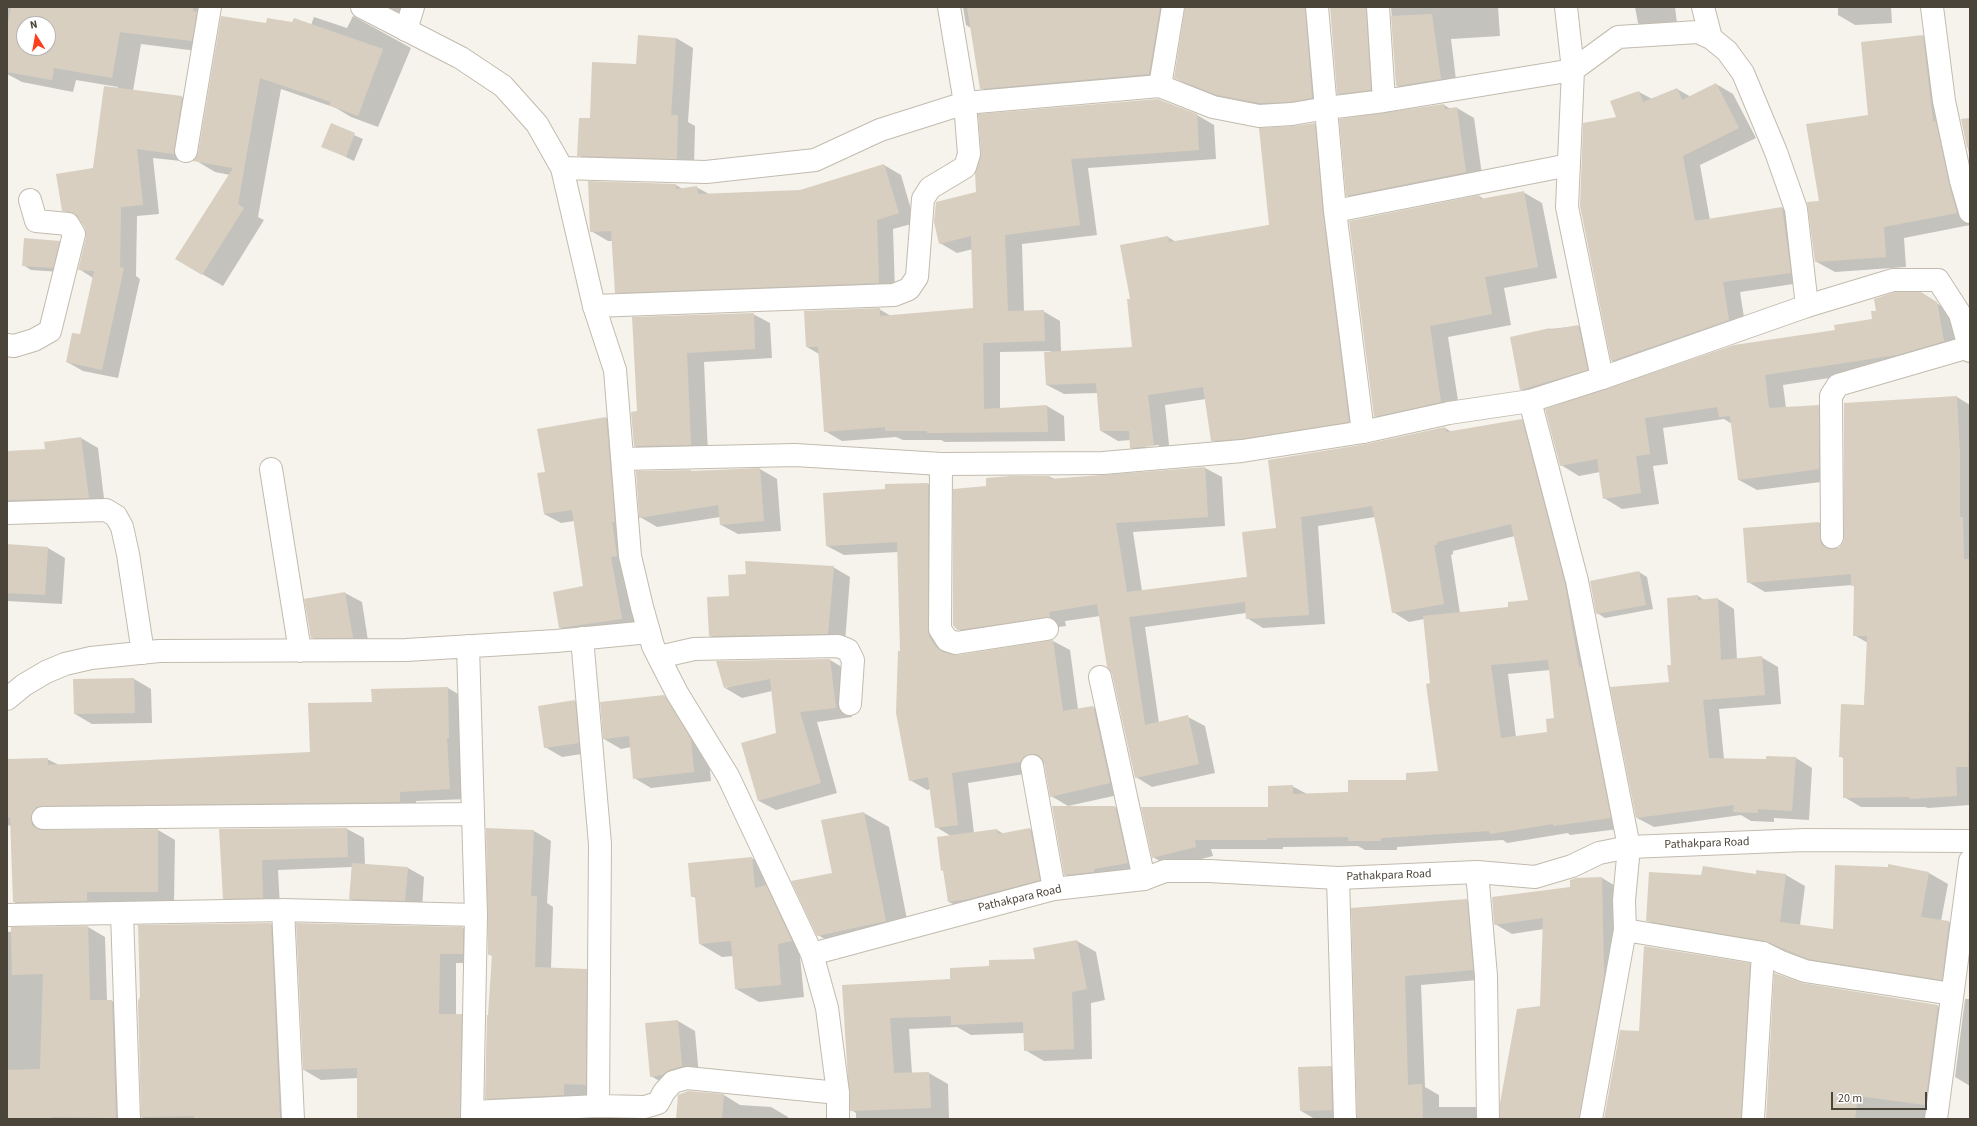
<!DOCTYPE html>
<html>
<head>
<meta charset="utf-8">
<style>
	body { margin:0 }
	#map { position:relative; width:1977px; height:1126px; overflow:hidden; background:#f6f3ec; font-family:"Source Sans 3",sans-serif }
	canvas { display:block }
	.frame { position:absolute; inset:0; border:8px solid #4b4439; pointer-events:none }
	.north { position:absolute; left:16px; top:16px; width:40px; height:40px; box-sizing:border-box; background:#fff; border:1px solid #b7b4b0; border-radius:50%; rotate:349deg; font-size:11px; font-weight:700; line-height:16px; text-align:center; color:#4b4439 }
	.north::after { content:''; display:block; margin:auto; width:14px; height:18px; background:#fc3f1d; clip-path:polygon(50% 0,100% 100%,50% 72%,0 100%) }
	.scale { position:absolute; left:1831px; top:1092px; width:96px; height:18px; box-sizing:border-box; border:2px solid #4b4439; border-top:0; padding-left:5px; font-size:12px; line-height:14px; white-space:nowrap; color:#4b4439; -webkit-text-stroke:3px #fff; paint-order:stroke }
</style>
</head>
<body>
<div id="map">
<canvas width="1977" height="1126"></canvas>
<div class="frame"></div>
<div class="north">N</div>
<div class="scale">20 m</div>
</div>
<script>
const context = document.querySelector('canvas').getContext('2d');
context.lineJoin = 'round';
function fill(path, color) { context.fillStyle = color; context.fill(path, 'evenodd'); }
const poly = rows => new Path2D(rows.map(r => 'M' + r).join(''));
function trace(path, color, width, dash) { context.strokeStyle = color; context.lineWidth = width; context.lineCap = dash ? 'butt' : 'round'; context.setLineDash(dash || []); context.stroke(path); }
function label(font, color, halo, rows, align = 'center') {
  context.font = font + ' "Source Sans 3",sans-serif'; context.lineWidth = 3; context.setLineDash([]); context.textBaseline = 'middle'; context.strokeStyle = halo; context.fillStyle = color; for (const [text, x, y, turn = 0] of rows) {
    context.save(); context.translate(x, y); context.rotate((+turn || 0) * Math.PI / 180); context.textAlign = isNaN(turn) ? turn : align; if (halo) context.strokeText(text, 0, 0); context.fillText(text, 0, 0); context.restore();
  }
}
const shadow = poly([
	[7,7,200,7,213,53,141,44,133,91,182,97,198,107,190,162,153,158,159,214,137,216,136,276,140,279,118,378,83,371,67,362,81,336,93,278,79,269,87,237,86,228,81,220,63,210,94,169,118,87,76,80,73,92,22,82,7,74],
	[24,24,48,24,48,48,24,48],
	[387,7,424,7,418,13,416,21],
	[963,7,1181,7,1166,83,998,98,981,88,971,28,966,25],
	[1186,7,1325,7,1329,107,1308,110,1234,104,1192,87,1175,78],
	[1331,7,1387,7,1387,99,1355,103,1338,94],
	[1391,7,1498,7,1500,36,1451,39,1457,88,1413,95,1397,86],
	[1635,7,1675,7,1678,31,1654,32,1638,23],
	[1838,7,1891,7,1892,23,1855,25,1838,15],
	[353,16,411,48,378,127,351,117,336,108,281,89,258,217,264,220,223,286,202,274,230,175,215,172,195,160,267,25,311,25,314,17,347,28],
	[1923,36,1943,48,1970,201,1970,225,1904,238,1906,267,1835,272,1815,261,1820,202],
	[676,38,693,48,688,122,695,126,694,168,595,165,578,155,591,120,637,65],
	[1716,84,1733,94,1756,138,1700,165,1710,220,1782,208,1799,218,1807,282,1740,292,1746,330,1629,371,1612,361,1581,206,1617,117,1639,92,1652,99,1677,89,1691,97],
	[1444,105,1451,109,1457,108,1474,118,1483,182,1364,205,1347,195,1341,120],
	[1197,115,1214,125,1216,159,1088,168,1097,235,1022,244,1024,312,1043,311,1060,321,1061,352,1133,348,1131,300,1168,237,1176,242,1270,225,1314,124,1331,133,1365,431,1229,450,1212,440,1206,399,1165,405,1170,455,1148,457,1131,448,1131,440,1118,441,1101,431,1098,393,1064,394,1047,385,1051,351,1000,352,1000,409,1047,406,1064,416,1065,441,945,442,941,440,903,440,896,437,842,441,825,431,819,354,807,347,879,309,891,316,974,309,973,249,957,253,940,243,977,193,976,173],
	[1159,445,1159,447,1146,448,1146,446],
	[1970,119,1970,158,1962,120],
	[331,125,363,139,354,161,323,146],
	[884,165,901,175,915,223,893,229,895,292,633,302,616,292,613,241,608,241,591,231,676,185,683,189,696,187,709,194,800,191],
	[1523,192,1542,203,1557,278,1504,288,1511,325,1448,337,1460,413,1394,427,1375,416,1479,196,1484,199],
	[59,242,67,246,61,272,31,270,23,265],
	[1921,294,1955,314,1961,352,1915,365,1783,385,1786,408,1818,406,1837,417,1837,480,1757,490,1739,480,1732,424,1724,419,1663,428,1668,464,1653,466,1659,504,1622,509,1604,498,1600,472,1579,476,1561,465,1546,410,1874,320,1877,312],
	[753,314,770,323,772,358,704,362,708,454,652,455,635,446,638,412,633,318],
	[1578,326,1595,336,1604,379,1538,399,1521,389,1550,329],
	[1957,397,1970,405,1970,805,1928,808,1925,807,1861,807,1844,797,1844,759,1840,756,1864,706,1868,643,1854,635,1855,587,1852,585,1765,592,1748,582,1744,529,1819,523,1836,533,1836,548,1839,548],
	[606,418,623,427,638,628,577,637,560,628,584,587,574,521,561,523,544,514,546,473],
	[1522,420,1538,430,1627,828,1570,835,1568,833,1507,843,1503,840,1397,847,1397,850,1365,850,1358,846,1283,847,1283,849,1211,849,1213,856,1170,867,1153,857,1269,808,1292,786,1307,794,1349,793,1407,781,1439,772,1424,619,1409,622,1393,612,1375,517,1318,526,1325,624,1263,628,1247,618,1246,613,1145,627,1159,723,1188,717,1205,726,1215,773,1152,787,1136,777,1100,616,1065,621,1066,626,975,639,958,629,988,487,1050,477,1055,479,1205,468,1222,477,1225,526,1133,532,1142,591,1248,577,1277,529,1366,445,1445,428,1452,432],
	[1515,536,1529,601,1510,608,1460,613,1451,555,1453,554,1453,551],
	[1550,670,1555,719,1548,733,1516,737,1508,674],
	[81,438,98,448,105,507,7,519,7,452,46,450,45,443],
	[760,469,777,479,781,531,738,534,721,525,720,517,657,527,640,517,637,472,693,472],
	[928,484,945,494,944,639,952,655,958,656,1053,641,1070,650,1078,709,1093,707,1110,717,1127,793,1068,806,1051,796,1045,764,1041,766,1037,772,968,783,974,833,997,830,1004,834,1030,829,1046,838,1055,888,965,910,949,902,944,871,942,870,951,836,936,827,931,789,927,790,910,780,901,652,898,552,844,555,827,546,886,490,886,485],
	[7,545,48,548,65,558,62,604,7,601],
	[833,567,850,577,845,643,727,645,710,636,730,597],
	[1639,572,1647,577,1653,609,1605,618,1597,613],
	[345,593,362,602,369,647,329,647,311,637,305,599],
	[1698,596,1704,600,1718,599,1734,609,1737,659,1761,657,1778,667,1781,704,1719,709,1724,759,1767,760,1796,758,1812,768,1809,820,1774,818,1774,822,1751,821,1741,815,1654,827,1637,818,1670,682,1672,665],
	[830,660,847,670,852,717,817,722,837,793,776,810,759,801,777,734,772,691,742,698,725,688],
	[134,679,151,689,152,723,92,724,75,714,74,680],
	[448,688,465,698,467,799,416,801,416,811,47,829,48,831,158,830,175,840,174,901,104,902,104,910,31,911,14,902,11,826,7,825,7,760,47,759,59,765,311,753,373,703],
	[664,696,681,706,708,750,711,781,651,788,634,778,631,747,621,749,604,739,601,703],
	[575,701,592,711,595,752,562,757,545,747],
	[1115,807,1132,817,1144,872,1082,884,1065,875],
	[864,813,889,827,910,935,843,950,818,935,833,873],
	[347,829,364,838,365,865,408,868,424,877,422,910,367,908,350,899,352,867,278,870,280,907,241,908,224,898,220,830],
	[534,831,551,841,547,903,553,907,551,969,586,970,603,980,602,1103,503,1108,486,1098,493,957,489,954],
	[752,858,774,872,814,953,800,956,804,997,759,1002,736,989,733,956,722,957,700,944,696,898,692,896],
	[1929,873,1948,884,1941,921,1949,922,1968,934,1961,990,1829,970,1786,951,1666,932,1647,920,1702,876,1786,875,1805,886,1800,925,1833,930],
	[1602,878,1619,888,1597,1119,1501,1119,1541,1007,1544,929,1512,934,1495,924,1571,888,1577,879],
	[1467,901,1483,910,1489,979,1421,985,1425,1087,1439,1095,1439,1107,1475,1107,1492,1117,1492,1119,1358,1119,1352,909],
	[271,924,288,934,297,1119,142,1119,139,1001],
	[88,927,105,937,107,1001,112,1001,129,1011,133,1119,7,1119,7,932],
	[463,928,480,938,479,963,456,963,456,1015,461,1015,478,1025,476,1119,358,1119,358,1078,321,1080,304,1070],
	[1077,941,1096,952,1105,1000,1091,1003,1092,1059,1044,1061,1025,1050,1024,1033,971,1035,957,1027,909,1029,912,1074,929,1073,948,1084,949,1119,856,1119,856,1113,851,1110,843,986,951,980,990,967,1036,960,1034,949],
	[1750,964,1766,974,1758,1119,1605,1119,1640,1032],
	[1803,984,1938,1006,1955,1015,1936,1119,1767,1119],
	[1965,999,1970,999,1970,1086,1955,1077],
	[678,1021,695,1031,699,1076,668,1086,651,1076,647,1024],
	[1331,1067,1348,1076,1349,1119,1315,1119,1301,1111],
	[724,1095,740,1105,771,1107,788,1117,788,1119,677,1119]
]);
const building = poly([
	[11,7,193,7,193,11,197,12,192,41,120,32,112,78,54,68,52,80,7,72,7,29],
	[24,24,48,24,48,48,24,48],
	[967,7,1160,7,1149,74,980,89],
	[1185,7,1305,7,1312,98,1291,102,1260,103,1217,95,1174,78],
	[1330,7,1366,7,1371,90,1337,94],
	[1432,14,1441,79,1396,86,1391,16],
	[221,16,266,23,267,18,292,22,294,18,383,49,358,116,329,105,331,102,260,78,238,204,244,208,202,275,175,259,233,168,193,161,198,153],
	[638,35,676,38,671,115,678,115,677,159,577,156,579,118,590,118,592,62,636,64],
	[1923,35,1933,122,1936,121,1949,184,1957,213,1884,227,1886,257,1815,262,1807,202,1819,201,1806,124,1868,115,1861,42],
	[1716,83,1739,128,1683,156,1695,221,1782,207,1791,273,1723,282,1729,320,1611,361,1580,206,1583,123,1616,117,1610,101,1639,91,1643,102,1677,88,1682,100],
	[104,86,182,96,174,154,137,149,143,205,121,207,120,267,124,268,102,370,66,362,72,333,80,334,94,271,78,270,86,237,85,228,75,214,62,211,56,174,93,168],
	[1158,99,1197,114,1199,150,1071,159,1080,225,1005,235,1008,311,1044,310,1045,341,983,343,984,409,1047,405,1048,432,927,433,927,431,885,431,885,427,824,432,818,347,806,347,804,311,880,308,880,316,973,308,971,236,939,244,934,222,936,202,976,192,975,173,981,153,978,114],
	[1444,104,1445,109,1457,107,1466,172,1346,196,1339,119],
	[1970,118,1970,147,1967,148,1961,119],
	[331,123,355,133,346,157,321,147],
	[1315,123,1323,213,1349,422,1240,439,1211,441,1203,387,1148,395,1154,446,1130,448,1129,431,1100,431,1096,383,1046,385,1044,352,1132,347,1127,299,1130,299,1120,245,1168,236,1169,242,1269,225,1259,128,1293,126],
	[884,164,899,213,877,220,879,283,615,293,611,231,590,232,588,181,676,184,676,189,697,186,698,194,800,190],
	[1524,191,1538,267,1485,277,1492,314,1430,326,1441,402,1374,417,1349,221,1479,195,1480,199],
	[24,238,60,241,53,268,22,266],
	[1895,292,1921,292,1937,302,1944,341,1897,355,1765,375,1769,408,1819,405,1819,469,1738,480,1730,416,1719,417,1717,407,1645,418,1650,454,1636,456,1641,493,1603,499,1597,459,1560,466,1545,409,1734,345,1835,330,1834,325,1872,319,1871,311,1876,311,1874,299],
	[754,313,755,349,687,353,691,445,634,446,631,412,637,411,632,317],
	[1578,325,1588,370,1520,390,1510,337,1550,328,1551,330],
	[1957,396,1960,454,1960,517,1963,517,1964,559,1970,559,1968,767,1956,767,1957,796,1910,799,1909,797,1843,798,1843,757,1839,757,1841,704,1864,705,1867,636,1853,636,1854,586,1851,586,1851,574,1747,583,1743,528,1819,522,1821,544,1826,548,1832,549,1839,548,1843,543,1844,537,1844,403],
	[606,417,615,522,612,522,617,556,611,557,622,619,559,628,553,592,583,586,572,510,544,514,537,473,545,472,537,429],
	[1522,419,1565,584,1579,667,1581,667,1611,818,1553,826,1553,824,1490,834,1489,831,1381,838,1381,841,1348,841,1348,837,1267,838,1267,840,1195,840,1196,847,1152,858,1141,807,1268,807,1268,786,1293,785,1293,794,1348,792,1348,780,1406,780,1406,773,1438,771,1426,684,1430,683,1423,616,1508,607,1508,602,1528,600,1511,524,1437,542,1437,545,1434,545,1444,604,1392,613,1382,555,1372,506,1301,517,1309,615,1246,619,1245,602,1129,617,1145,725,1188,715,1199,764,1135,778,1112,674,1107,667,1097,604,1049,612,1050,617,957,630,953,625,953,489,986,486,986,478,1011,476,1050,476,1050,479,1205,467,1208,517,1116,523,1127,592,1247,577,1242,532,1276,528,1268,460,1366,444,1445,427,1446,432],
	[1548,660,1554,718,1546,719,1547,732,1501,738,1491,665],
	[81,437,89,498,7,500,7,451,45,449,44,442],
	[760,468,764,521,720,525,718,505,639,518,636,471,691,470,691,471],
	[928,483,928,629,929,636,936,647,943,652,958,655,1053,640,1063,711,1093,706,1110,783,1050,797,1044,763,1042,758,1037,754,1030,754,1024,757,1020,762,952,773,958,825,935,828,928,777,909,781,896,713,898,651,900,651,897,542,826,546,823,493,885,489,885,484],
	[7,544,48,547,45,595,7,593],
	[745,561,834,566,828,634,709,636,707,597,729,596,728,575,746,574],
	[1639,571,1646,605,1596,614,1590,581],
	[345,592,353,638,311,638,304,599],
	[1698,595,1698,600,1718,598,1721,660,1762,656,1765,695,1703,700,1709,758,1766,759,1766,756,1796,757,1792,811,1758,809,1758,813,1733,812,1734,805,1636,818,1610,687,1669,682,1667,665,1671,665,1667,598],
	[830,659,836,708,800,712,821,783,758,801,741,743,776,733,770,679,724,688,716,661],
	[134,678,135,713,74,714,73,679],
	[448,687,449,738,447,738,450,789,400,792,400,802,42,806,36,807,32,812,31,818,32,825,37,829,43,830,158,829,158,892,87,892,87,901,13,902,10,818,7,818,7,759,48,758,48,765,310,752,308,703,372,702,371,689],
	[664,695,691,739,694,772,633,779,629,736,603,739,600,702],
	[575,700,579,743,544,748,538,706],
	[1052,806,1115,806,1128,863,1094,869,1094,872,1064,875],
	[864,812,886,921,817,936,791,881,832,873,821,820],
	[347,828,348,857,262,860,263,898,223,899,219,829],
	[486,828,534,830,531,896,537,896,535,967,587,969,586,1085,564,1084,564,1095,485,1099,487,1015,488,1015,492,955,488,955],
	[1030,828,1040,880,968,899,948,902,943,870,941,871,937,837,997,829,998,834],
	[752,857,755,888,766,885,792,941,778,944,781,985,735,989,731,941,699,944,695,896,691,897,688,863],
	[352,863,408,867,405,901,349,899],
	[1888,864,1929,872,1921,917,1949,921,1942,980,1808,959,1765,941,1646,921,1649,872,1701,875,1703,866,1756,874,1756,870,1786,874,1780,922,1833,929,1835,865,1888,867],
	[1602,877,1604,976,1579,1119,1500,1119,1500,1103,1517,1009,1540,1006,1543,918,1494,925,1492,897,1570,887,1570,880,1576,878],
	[1467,899,1473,970,1405,976,1408,1085,1422,1084,1423,1119,1357,1119,1351,908],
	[271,923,280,1119,194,1119,194,1116,141,1117,138,1001,140,997,138,925],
	[296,923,463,927,463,954,440,954,439,1014,462,1014,460,1119,357,1119,357,1068,303,1070],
	[88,926,90,1000,112,1000,116,1118,52,1117,52,1119,7,1119,7,1070,40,1069,43,974,12,975,11,927],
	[1077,940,1087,989,1072,992,1074,1049,1024,1051,1023,1022,951,1025,951,1016,890,1018,894,1073,929,1072,931,1108,850,1111,842,985,950,979,950,968,989,966,989,960,1035,959,1033,948],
	[1644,946,1750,963,1741,1119,1604,1119,1620,1030,1639,1031],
	[1774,973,1803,983,1938,1005,1925,1105,1858,1096,1855,1119,1766,1119],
	[678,1020,682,1066,669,1070,662,1075,650,1077,645,1023],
	[1331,1066,1332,1110,1300,1111,1298,1067],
	[688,1091,724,1094,722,1119,676,1119,678,1095]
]);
const minor = poly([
	[1317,7,1335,211,1363,432],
	[1378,7,1384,101],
	[1566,7,1573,70,1567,207,1602,378],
	[1703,7,1711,38],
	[1932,7,1944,101,1961,181,1970,212],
	[406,30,413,7],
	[1160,86,1213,107,1259,116,1292,114,1327,108,1384,101,1573,70,1618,37,1698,32,1711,38,1727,51,1743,73,1776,152,1796,209,1807,306],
	[186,151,210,7],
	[1335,211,1569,165],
	[594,306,894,295,909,289,917,277,923,199,930,188,965,167,969,154,965,103,949,7],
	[7,345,14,346,34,340,50,331,74,234,68,224,36,221,30,200],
	[1530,401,1577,581,1629,847,1624,900,1625,930,1591,1119],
	[941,464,940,629,947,640,956,643,1047,629],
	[271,469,300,651],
	[7,513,106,510,116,516,122,527,128,554,143,653],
	[1832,537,1831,396,1838,385,1969,347],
	[582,638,600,844,598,1106],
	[468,646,476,915,472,1119],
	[659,657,694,649,838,646,848,650,853,660,850,704],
	[1100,677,1144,879],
	[7,699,24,685,46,672,65,664,91,658,159,651,406,650,556,641,649,632],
	[1032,766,1054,889],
	[43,818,473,814],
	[1477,872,1486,976,1488,1119],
	[1338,878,1345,1119],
	[283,910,293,1119],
	[122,913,129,1119],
	[7,915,283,910,476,915],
	[1625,930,1763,953,1781,962,1805,971,1952,994],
	[472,1112,598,1106,645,1107,658,1103,664,1092,673,1082,687,1078,838,1093],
	[1753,1119,1763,953]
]);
const tertiary = poly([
	[362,7,461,58,503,86,537,124,562,168,594,306,615,370,630,556,642,607,653,646,677,693,728,776,812,954,827,1008,838,1093,838,1119],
	[562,168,706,172,815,160,880,130,965,103,1160,86,1173,7],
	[623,459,795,455,941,464,1103,463,1242,451,1363,432,1449,413,1530,401,1602,378,1807,306,1893,280,1938,280,1960,314,1970,351],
	[812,954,1054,889,1144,879,1165,871,1209,871,1338,878,1477,872,1535,877,1572,866,1599,853,1629,847,1805,840,1970,841],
	[1936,1119,1970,861]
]);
const streetNames = [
	["Pathakpara Road",1707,844,-2],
	["Pathakpara Road",1389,876,-2],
	["Pathakpara Road",1020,899,-13]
];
fill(shadow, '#0003');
fill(building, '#d8cfc1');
trace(minor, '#c2bbae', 24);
trace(tertiary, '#c2bbae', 24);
trace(minor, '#fff', 22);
trace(tertiary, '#fff', 22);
label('12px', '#4b4439', '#fff', streetNames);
</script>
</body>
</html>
